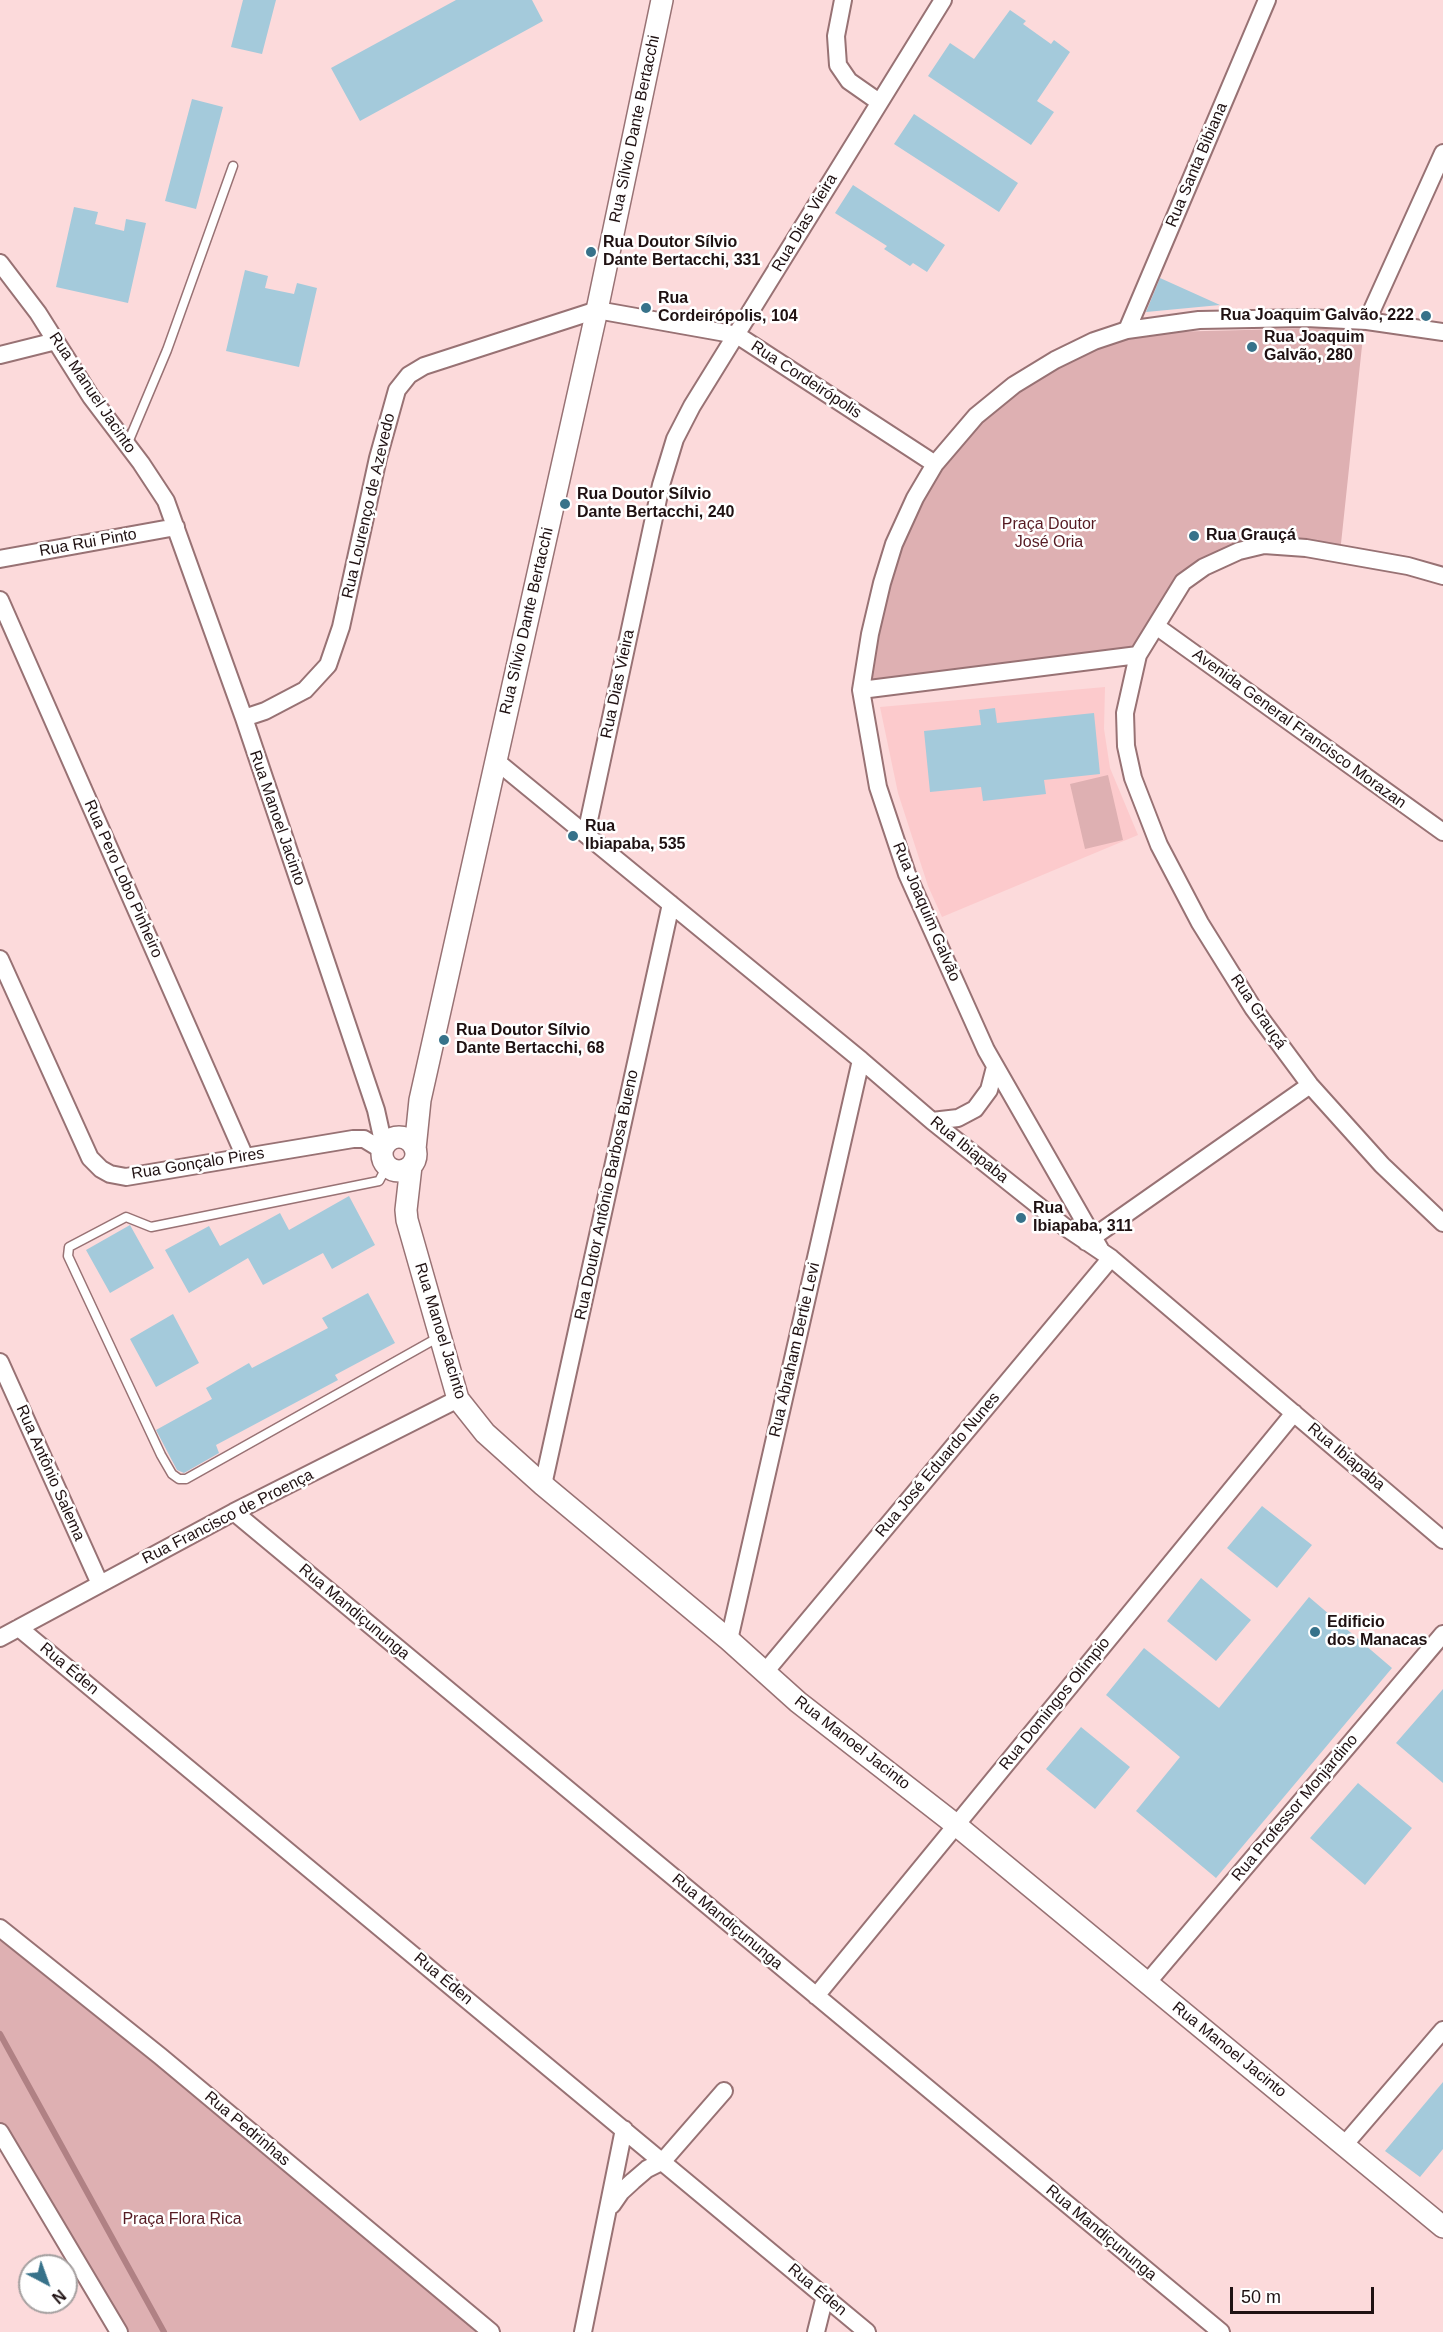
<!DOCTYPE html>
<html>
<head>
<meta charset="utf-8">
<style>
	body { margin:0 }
	#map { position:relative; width:1443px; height:2332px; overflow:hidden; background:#fcdadb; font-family:Helvetica,sans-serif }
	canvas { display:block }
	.north { position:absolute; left:18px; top:2254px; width:60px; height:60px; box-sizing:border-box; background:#fff; border:2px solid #a5a0a0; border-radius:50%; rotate:139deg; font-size:16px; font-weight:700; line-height:24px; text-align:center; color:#1f1112 }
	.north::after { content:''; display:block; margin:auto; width:21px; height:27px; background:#37728a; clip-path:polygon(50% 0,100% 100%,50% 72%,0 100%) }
	.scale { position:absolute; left:1230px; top:2287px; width:144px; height:27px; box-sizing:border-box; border:3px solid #1f1112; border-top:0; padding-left:8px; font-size:18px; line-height:21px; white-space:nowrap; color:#1f1112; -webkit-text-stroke:4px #fff; paint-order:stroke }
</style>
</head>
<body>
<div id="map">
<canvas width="1443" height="2332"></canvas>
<div class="north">N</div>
<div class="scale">50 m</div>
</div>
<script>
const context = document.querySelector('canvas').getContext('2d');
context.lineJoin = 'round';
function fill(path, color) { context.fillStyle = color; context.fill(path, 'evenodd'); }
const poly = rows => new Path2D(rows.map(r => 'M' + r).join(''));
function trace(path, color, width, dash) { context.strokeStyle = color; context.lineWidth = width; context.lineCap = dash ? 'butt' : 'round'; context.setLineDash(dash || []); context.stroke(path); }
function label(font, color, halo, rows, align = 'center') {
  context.font = font + ' Helvetica,sans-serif'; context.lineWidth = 5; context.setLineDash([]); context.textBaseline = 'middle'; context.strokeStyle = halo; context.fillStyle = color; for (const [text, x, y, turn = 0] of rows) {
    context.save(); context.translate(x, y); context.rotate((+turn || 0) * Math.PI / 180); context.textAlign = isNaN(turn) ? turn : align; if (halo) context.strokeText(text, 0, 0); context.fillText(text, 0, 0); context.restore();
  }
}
const built = poly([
	[1105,687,1104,729,1110,768,1138,835,942,917,928,886,898,793,880,707]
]);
const green = poly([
	[1364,327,1340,553,1248,544,1172,588,1153,613,1137,655,863,690,896,542,936,466,1029,376,1126,333],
	[1108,775,1123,840,1085,849,1070,784],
	[0,1928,487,2332,119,2332,0,2132]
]);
const stream = poly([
	[0,2034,164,2332]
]);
const building = poly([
	[243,0,276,0,262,54,231,47],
	[456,0,532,0,543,21,360,121,331,68],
	[1010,10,1026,21,1023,24,1051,44,1054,40,1070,52,1037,101,1054,112,1031,145,928,76,950,43,974,59],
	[192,99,223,107,196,209,165,201],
	[914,114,1018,183,999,212,894,144],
	[853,185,945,245,927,272,913,263,910,266,884,249,887,246,835,213],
	[74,207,98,212,95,224,124,231,126,219,146,223,128,303,56,287],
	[245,270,268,276,265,288,294,294,297,283,317,288,299,367,226,351],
	[1160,278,1220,305,1146,312],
	[995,708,997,723,1094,713,1100,774,1044,780,1046,794,983,801,981,787,930,792,924,731,981,725,979,710],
	[349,1196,375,1245,332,1269,323,1253,263,1285,248,1258,189,1293,165,1250,209,1226,220,1246,280,1213,289,1230],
	[130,1225,154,1268,110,1293,86,1250],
	[368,1293,395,1343,335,1375,338,1380,216,1445,219,1453,184,1473,177,1470,156,1430,212,1399,206,1388,249,1363,252,1368,328,1328,322,1318],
	[173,1314,199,1363,156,1387,130,1339],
	[1262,1506,1312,1545,1277,1588,1227,1548],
	[1201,1578,1251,1620,1216,1661,1167,1621],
	[1309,1597,1392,1668,1216,1878,1136,1811,1180,1757,1106,1695,1144,1648,1219,1708],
	[1443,1689,1443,1783,1396,1743],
	[1081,1727,1130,1767,1095,1809,1046,1769],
	[1358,1783,1412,1828,1365,1885,1310,1838],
	[1443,2082,1443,2149,1420,2177,1385,2151]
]);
const service = poly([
	[127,445,167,350,233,166],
	[387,1166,379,1181,151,1227,126,1217,69,1247,68,1256,161,1455,172,1474,179,1479,186,1479,439,1337]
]);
const minor = poly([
	[843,0,836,36,838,65,849,81,879,102],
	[0,263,38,313,91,397,141,463,166,501,244,718,376,1110,384,1146],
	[1367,321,1443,153],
	[1127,330,1267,0],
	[0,355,56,341],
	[0,559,176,527],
	[1443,576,1408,566,1306,548,1264,545,1239,551,1204,567,1183,582,1138,655,1125,713,1126,746,1133,778,1159,845,1200,923,1253,1008,1310,1085,1382,1165,1443,1223],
	[0,600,245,1157],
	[1156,626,1443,832],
	[861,690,1138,655],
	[244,718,265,711,305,690,328,665,341,627,378,458,397,390,409,375,424,366,597,310,737,335,935,464],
	[495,760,861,1060,932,1121,1065,1227,1111,1258,1443,1540],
	[586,834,661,485,675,439,692,406,943,0],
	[0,959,90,1158,101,1169,110,1174,126,1177,353,1139,364,1139,382,1150],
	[932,1121,958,1118,975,1109,989,1090,995,1067],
	[1086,1242,1310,1085],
	[1100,1249,986,1050,907,874,878,787,861,690,870,634,882,583,894,544,915,498,935,464,976,416,1014,385,1055,360,1094,341,1127,330,1199,320,1306,318,1367,321,1443,332],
	[0,1362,100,1584],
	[543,1485,671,904],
	[234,1512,1221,2332],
	[19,1628,867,2332],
	[0,1638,234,1512,458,1399],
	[729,1640,861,1060],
	[765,1672,1111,1258],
	[0,1928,160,2056,491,2332],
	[1147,1983,1443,1634],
	[816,1996,1294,1413],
	[0,2132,119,2332],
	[1345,2144,1443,2030],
	[612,2205,621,2192,633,2181,647,2169,663,2161,724,2091],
	[583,2332,624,2129],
	[816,2332,825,2296]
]);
const tertiary = poly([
	'382 1154a17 17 0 1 1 34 0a17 17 0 1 1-34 0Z',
	[415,1149,420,1100,597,310,662,0],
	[411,1166,406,1210,407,1220,458,1399,485,1433,543,1485,729,1640,798,1702,956,1825,1443,2227]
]);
const markers = [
	[591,252,6,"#37728a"],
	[646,308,6,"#37728a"],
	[1426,316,6,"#37728a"],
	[1252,347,6,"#37728a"],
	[565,504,6,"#37728a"],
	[1194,536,6,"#37728a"],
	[573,836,6,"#37728a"],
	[444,1040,6,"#37728a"],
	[1021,1218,6,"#37728a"],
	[1315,1632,6,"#37728a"]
];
const streetNames = [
	["Rua Sílvio Dante Bertacchi",635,129,-78],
	["Rua Santa Bibiana",1197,165,-67],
	["Rua Dias Vieira",805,223,-59],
	["Rua Cordeirópolis",806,380,33],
	["Rua Manuel Jacinto",92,393,56],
	["Rua Lourenço de Azevedo",369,506,-77],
	["Rua Rui Pinto",88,543,-10],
	["Rua Sílvio Dante Bertacchi",527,621,-77],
	["Rua Dias Vieira",618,684,-78],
	["Avenida General Francisco Morazan",1299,729,36],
	["Rua Manoel Jacinto",277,818,71],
	["Rua Pero Lobo Pinheiro",123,879,66],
	["Rua Joaquim Galvão",926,912,67],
	["Rua Grauçá",1258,1012,56],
	["Rua Ibiapaba",969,1150,39],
	["Rua Gonçalo Pires",198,1164,-9],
	["Rua Doutor Antônio Barbosa Bueno",607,1195,-78],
	["Rua Manoel Jacinto",440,1331,73],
	["Rua Abraham Bertie Levi",795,1350,-77],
	["Rua Ibiapaba",1346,1457,40],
	["Rua José Eduardo Nunes",938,1465,-50],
	["Rua Antônio Salema",50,1473,66],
	["Rua Francisco de Proença",228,1517,-27],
	["Rua Mandiçununga",354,1612,40],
	["Rua Éden",69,1669,40],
	["Rua Domingos Olímpio",1055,1704,-51],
	["Rua Manoel Jacinto",852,1743,38],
	["Rua Professor Monjardino",1295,1808,-50],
	["Rua Mandiçununga",727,1922,40],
	["Rua Éden",443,1979,40],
	["Rua Manoel Jacinto",1229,2050,39],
	["Rua Pedrinhas",247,2129,40],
	["Rua Mandiçununga",1101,2233,40],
	["Rua Éden",817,2290,40]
];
const poiNames = [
	["Rua Doutor Sílvio",603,243],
	["Dante Bertacchi, 331",603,261],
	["Rua",658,299],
	["Cordeirópolis, 104",658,317],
	["Rua Joaquim Galvão, 222",1414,316,"right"],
	["Rua Joaquim",1264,338],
	["Galvão, 280",1264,356],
	["Rua Doutor Sílvio",577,495],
	["Dante Bertacchi, 240",577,513],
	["Rua Grauçá",1206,536],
	["Rua",585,827],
	["Ibiapaba, 535",585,845],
	["Rua Doutor Sílvio",456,1031],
	["Dante Bertacchi, 68",456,1049],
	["Rua",1033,1209],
	["Ibiapaba, 311",1033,1227],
	["Edificio",1327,1623],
	["dos Manacas",1327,1641]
];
const parkNames = [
	["Praça Doutor",1049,525],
	["José Oria",1049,543],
	["Praça Flora Rica",182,2220]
];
fill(built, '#fccacc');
fill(green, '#deb0b2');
trace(stream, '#b08184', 6);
fill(building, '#a4cadb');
trace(service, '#987274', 11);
trace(minor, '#987274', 20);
trace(tertiary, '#987274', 24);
trace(service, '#fff', 8);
trace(minor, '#fff', 16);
trace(tertiary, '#fff', 21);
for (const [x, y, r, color] of markers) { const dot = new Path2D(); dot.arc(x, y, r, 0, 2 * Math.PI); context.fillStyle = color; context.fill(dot); trace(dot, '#fff', 2); }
label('16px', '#1f1112', '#fff', streetNames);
label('bold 16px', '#1f1112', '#fff', poiNames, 'left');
label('16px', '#561b23', '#fff', parkNames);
</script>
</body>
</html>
